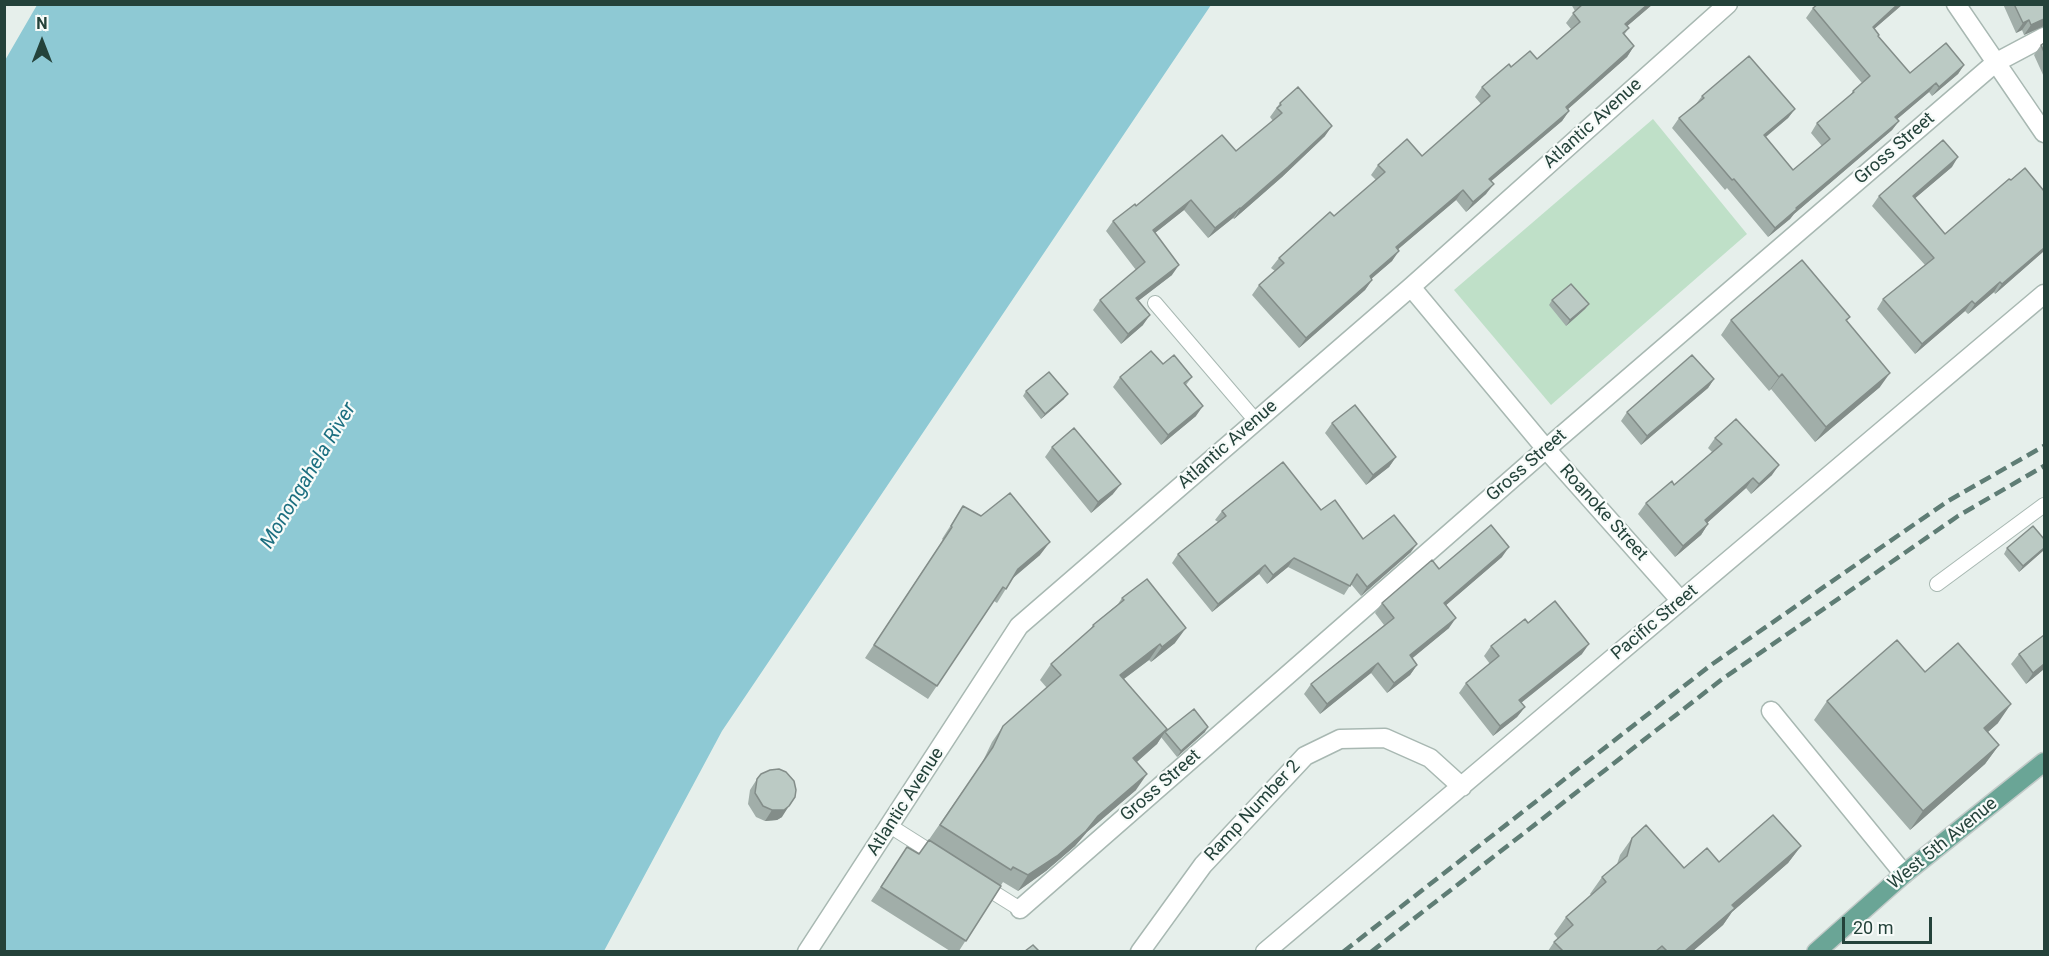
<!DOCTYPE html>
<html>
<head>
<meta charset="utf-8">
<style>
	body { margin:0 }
	#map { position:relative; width:2049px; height:956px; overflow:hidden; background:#e6efeb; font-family:Roboto,sans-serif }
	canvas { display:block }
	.frame { position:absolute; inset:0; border:6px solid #24423a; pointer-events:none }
	.north { position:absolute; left:12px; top:12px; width:60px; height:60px; -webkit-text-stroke:4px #f7fbf9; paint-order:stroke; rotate:0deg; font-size:16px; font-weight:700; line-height:24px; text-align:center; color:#24423a }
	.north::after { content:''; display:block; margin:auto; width:21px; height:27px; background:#24423a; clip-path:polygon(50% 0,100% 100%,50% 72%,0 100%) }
	.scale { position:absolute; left:1842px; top:917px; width:90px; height:27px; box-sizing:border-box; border:3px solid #24423a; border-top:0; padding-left:8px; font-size:18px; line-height:21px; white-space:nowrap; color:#24423a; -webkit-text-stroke:4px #f7fbf9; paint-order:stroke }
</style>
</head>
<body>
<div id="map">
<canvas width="2049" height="956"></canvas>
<div class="frame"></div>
<div class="north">N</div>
<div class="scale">20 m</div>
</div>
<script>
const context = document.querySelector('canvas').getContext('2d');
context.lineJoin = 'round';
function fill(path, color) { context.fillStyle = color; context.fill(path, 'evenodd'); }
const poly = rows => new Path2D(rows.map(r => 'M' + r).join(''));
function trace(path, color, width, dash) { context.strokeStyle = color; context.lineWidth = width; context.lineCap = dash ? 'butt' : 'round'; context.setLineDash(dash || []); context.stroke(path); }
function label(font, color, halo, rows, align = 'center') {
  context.font = font + ' Roboto,sans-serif'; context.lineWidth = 4.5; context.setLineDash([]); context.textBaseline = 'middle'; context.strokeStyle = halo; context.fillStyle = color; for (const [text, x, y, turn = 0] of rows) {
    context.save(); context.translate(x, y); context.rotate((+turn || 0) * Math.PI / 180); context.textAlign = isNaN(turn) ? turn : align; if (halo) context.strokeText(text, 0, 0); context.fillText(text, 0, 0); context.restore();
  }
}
const green = poly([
	[1653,119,1747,234,1551,405,1454,290]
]);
const water = poly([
	[37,5,37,4,1211,5,722,731,604,951,5,952,4,62]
]);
const lane = poly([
	[1155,303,1256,421],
	[1937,584,2044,505],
	[890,826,939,857],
	[980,884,1020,909]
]);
const street = poly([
	[1956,4,2044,133],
	[1411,287,1546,449,1681,601],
	[1771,711,1904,874],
	[1020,909,1546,449,1995,63,2044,37],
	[807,952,1019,626,1411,287,1728,4],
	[1140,952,1203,865,1305,756,1340,739,1385,738,1430,758,1462,787],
	[1265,952,2044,294]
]);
const primary = poly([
	[1816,952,1904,874,2044,762]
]);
const rail = poly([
	[1343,952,1711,665,1948,501,2044,446],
	[1371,952,1721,680,1958,516,2044,466]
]);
const wall = poly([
	[1571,4,1653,4,1627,26,1629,28,1624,35,1634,46,1627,57,1568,109,1569,111,1562,121,1491,181,1486,194,1466,212,1456,200,1398,249,1392,261,1372,278,1372,280,1365,290,1299,348,1252,295,1259,285,1275,271,1271,268,1279,258,1334,216,1376,180,1371,175,1378,165,1422,156,1481,104,1475,97,1482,87,1511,67,1537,59,1571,29,1566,23,1575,11],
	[1818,4,1903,4,1874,29,1878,37,1910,73,1964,65,1958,74,1932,96,1929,92,1897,119,1899,121,1892,130,1794,214,1790,219,1768,237,1727,188,1725,190,1672,128,1679,118,1696,104,1702,96,1795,109,1788,118,1766,137,1793,170,1822,146,1811,133,1817,123,1849,97,1853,91,1862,83,1806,18,1813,8],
	[2003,4,2044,4,2044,26,2024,35,2022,30,2016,33],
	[2044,43,2044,77,2034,55,2041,45],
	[1280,103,1325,136,1282,177,1234,219,1233,218,1208,238,1184,210,1155,233,1172,275,1138,301,1143,325,1121,344,1093,310,1100,300,1136,270,1106,231,1113,221,1136,206,1236,151,1273,121,1270,117],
	[1952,167,1915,198,1945,234,2044,251,1995,294,1994,292,1968,314,1965,311,1915,354,1877,309,1883,299,1925,265,1872,206,1879,196],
	[1552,300,1589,304,1585,309,1566,326,1549,305],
	[1850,317,1847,321,1880,387,1815,442,1771,389,1769,391,1721,335,1731,320],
	[1163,364,1192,377,1186,385,1196,416,1161,445,1113,387,1120,377],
	[1714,379,1708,388,1641,445,1621,421,1627,412],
	[1026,391,1064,399,1041,419,1023,396],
	[1332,423,1396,457,1389,467,1366,485,1325,433],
	[1715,438,1772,475,1751,494,1746,488,1707,523,1708,524,1701,535,1675,557,1638,514,1646,503,1674,485,1712,452,1708,448],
	[1052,447,1113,494,1091,513,1045,457],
	[963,506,1040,555,1012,579,997,603,994,601,928,699,865,658,943,540,942,539],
	[1321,510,1363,539,1411,552,1361,596,1351,584,1344,595,1288,567,1267,584,1259,574,1212,612,1172,563,1178,554,1218,522,1215,520,1222,511],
	[2044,539,2044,550,2019,572,2004,554,2007,548],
	[1502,557,1446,605,1449,628,1412,658,1417,665,1410,675,1387,693,1371,673,1320,714,1304,694,1311,684,1384,625,1375,613,1382,603,1439,569],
	[1122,598,1175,643,1151,662,1149,660,1124,679,1166,731,1205,732,1177,757,1161,737,1157,744,1137,762,1136,790,1087,832,1075,846,1046,871,1018,891,1003,882,959,951,950,951,871,901,907,847,919,854,982,763,992,742,1003,726,1047,688,1040,680,1051,664,1089,631,1093,625,1118,604],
	[1528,623,1582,654,1521,703,1525,707,1517,717,1493,736,1459,693,1466,683,1490,664,1484,656,1491,646],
	[2044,635,2044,669,2026,684,2011,664,2019,654],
	[1925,672,1998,723,1988,732,1999,745,1985,764,1910,830,1814,720,1827,701],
	[757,779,782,817,777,820,765,821,756,817,748,804,750,790],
	[1632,838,1684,868,1801,846,1788,863,1732,912,1723,925,1693,951,1548,951,1554,942,1558,939,1554,934,1566,917,1591,895,1590,894,1602,877,1617,864,1620,855]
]);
const shadedWall = poly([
	[1648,4,1653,4,1618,34,1625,24],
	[1898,4,1903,4,1866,36,1873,27],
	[2044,19,2044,26,2024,35,2031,25],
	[2029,20,2022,30,2016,33,2023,23],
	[1634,46,1627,57,1559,117,1566,107],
	[1964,65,1958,74,1932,96,1939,87],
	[1936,83,1929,92,1889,126,1895,117],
	[1795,109,1788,118,1757,144,1764,135],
	[1569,111,1562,121,1482,189,1489,179],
	[1899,121,1892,130,1794,214,1790,219,1768,237,1775,228,1796,208],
	[1332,126,1325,136,1282,177,1234,219,1240,209],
	[1958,157,1952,167,1906,206,1913,196],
	[1494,184,1486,194,1466,212,1473,202],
	[1463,190,1456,200,1389,257,1396,247],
	[1191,200,1184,210,1146,240,1153,230],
	[1240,208,1233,218,1208,238,1215,228],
	[2044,248,2044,251,1995,294,2002,284],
	[1399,251,1392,261,1363,286,1370,276],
	[1179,265,1172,275,1129,308,1136,298],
	[1372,280,1365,290,1299,348,1306,338],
	[2000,282,1994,292,1968,314,1975,304],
	[1972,301,1965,311,1915,354,1922,344],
	[1589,304,1585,309,1566,326,1570,320],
	[1150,315,1143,325,1121,344,1128,334],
	[1890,373,1880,387,1815,442,1826,427],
	[1782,374,1771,389,1769,391,1779,377],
	[1714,379,1708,388,1641,445,1647,436],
	[1068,394,1064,399,1041,419,1045,414],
	[1203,406,1196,416,1161,445,1168,435],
	[1396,457,1389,467,1366,485,1373,475],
	[1779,465,1772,475,1751,494,1759,484],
	[1753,478,1746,488,1698,531,1705,520],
	[1121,484,1113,494,1091,513,1098,502],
	[1708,524,1701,535,1675,557,1683,546],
	[1050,542,1040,555,1008,582,1018,569],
	[1417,544,1411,552,1361,596,1367,587],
	[1509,547,1502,557,1437,613,1444,603],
	[2044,548,2044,550,2019,572,2023,566],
	[1294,558,1288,567,1267,584,1273,575],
	[1265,565,1259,574,1212,612,1218,604],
	[1456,618,1449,628,1403,666,1410,655],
	[1186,628,1175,643,1151,662,1162,647],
	[1160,644,1149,660,1109,690,1120,675],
	[1589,644,1582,654,1512,710,1519,700],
	[1378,663,1371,673,1320,714,1327,704],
	[2044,664,2044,669,2026,684,2033,673],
	[1417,665,1410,675,1387,693,1394,683],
	[2011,704,1998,723,1971,747,1984,728],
	[1525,707,1517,717,1493,736,1500,726],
	[1208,727,1205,732,1177,757,1181,751],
	[1167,729,1157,744,1123,774,1133,758],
	[1999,745,1985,764,1910,830,1923,811],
	[1147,774,1136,790,1087,832,1075,846,1046,871,1018,891,1028,875],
	[789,806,782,817,777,820,765,821,772,810],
	[1801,846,1788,863,1732,912,1723,925,1693,951,1685,951,1732,905]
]);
const building = poly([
	[1583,4,1648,4,1625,24,1629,28,1623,33,1634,46,1566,107,1569,111,1489,179,1494,184,1473,202,1463,190,1396,247,1399,251,1370,276,1372,280,1306,338,1259,285,1284,263,1279,258,1330,212,1334,216,1385,172,1378,165,1407,139,1422,156,1490,96,1482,87,1509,64,1511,67,1530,51,1537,59,1580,22,1573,13,1583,4],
	[1818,4,1898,4,1873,27,1879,35,1878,36,1910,73,1946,43,1964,65,1939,87,1936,83,1895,117,1899,121,1796,208,1797,209,1775,228,1734,179,1732,180,1679,118,1704,98,1702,96,1749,56,1795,109,1764,135,1793,170,1830,139,1817,123,1854,92,1853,91,1870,76,1813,8,1818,4],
	[2014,4,2044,4,2044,19,2031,25,2029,20,2023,23,2014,4],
	[2044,43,2044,52,2041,45,2044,43],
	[1298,87,1332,126,1288,167,1240,209,1240,208,1215,228,1191,200,1153,230,1179,265,1136,298,1150,315,1128,334,1100,300,1145,262,1113,221,1135,204,1136,206,1222,135,1236,151,1282,113,1277,108,1281,105,1280,103,1298,87],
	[1943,140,1958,157,1913,196,1945,234,2009,179,2011,180,2025,168,2044,191,2044,248,2002,284,2000,282,1975,304,1972,301,1922,344,1883,299,1934,258,1879,196,1943,140],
	[1802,260,1850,317,1846,320,1890,373,1826,427,1782,374,1779,377,1731,320,1802,260],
	[1571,284,1589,304,1570,320,1552,300,1571,284],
	[1151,351,1163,364,1174,355,1192,377,1184,383,1203,406,1168,435,1120,377,1151,351],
	[1692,355,1714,379,1647,436,1627,412,1692,355],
	[1049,372,1068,394,1045,414,1026,391,1049,372],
	[1355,405,1396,457,1373,475,1332,423,1355,405],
	[1736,419,1779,465,1759,484,1753,478,1705,520,1708,524,1683,546,1646,503,1672,481,1674,485,1722,444,1715,438,1736,419],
	[1074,428,1121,484,1098,502,1052,447,1074,428],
	[1283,462,1321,510,1335,500,1363,539,1394,515,1417,544,1367,587,1357,574,1350,586,1294,558,1273,575,1265,565,1218,604,1178,554,1226,516,1222,511,1283,462],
	[1010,493,1050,542,1018,569,1006,589,1003,587,937,686,874,645,952,527,951,526,963,506,981,516,1010,493],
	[1491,525,1509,547,1444,603,1456,618,1410,655,1417,665,1394,683,1378,663,1327,704,1311,684,1394,618,1382,603,1432,560,1439,569,1491,525],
	[2033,526,2044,539,2044,548,2023,566,2007,548,2033,526],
	[1147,579,1186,628,1162,647,1160,644,1120,675,1167,729,1133,758,1147,774,1098,816,1086,831,1057,856,1028,875,1013,867,1011,870,940,825,993,747,1003,726,1061,675,1051,664,1094,626,1093,625,1124,600,1122,598,1147,579],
	[1555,601,1589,644,1519,700,1525,707,1500,726,1466,683,1499,656,1491,646,1525,619,1528,623,1555,601],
	[2044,635,2044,664,2033,673,2019,654,2044,635],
	[1897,640,1925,672,1958,643,2011,704,1984,728,1999,745,1923,811,1827,701,1897,640],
	[1194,709,1208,727,1181,751,1165,732,1194,709],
	[779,769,786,772,794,781,796,790,795,797,789,806,784,810,772,810,763,806,755,793,757,779,761,774,770,770,779,769],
	[1773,815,1801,846,1732,905,1735,908,1685,951,1667,951,1662,946,1656,951,1563,951,1554,942,1573,925,1566,917,1606,882,1602,877,1627,856,1632,838,1646,825,1684,868,1707,848,1719,862,1773,815],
	[929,840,1001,886,966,941,881,887,907,847,919,854,929,840],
	[1033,945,1039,951,1025,951,1033,945]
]);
const streetNames = [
	["Atlantic Avenue",1593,124,-42],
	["Gross Street",1895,149,-41],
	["Atlantic Avenue",1228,445,-41],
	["Gross Street",1527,466,-41],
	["Roanoke Street",1603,513,48],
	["Pacific Street",1655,623,-40],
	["Gross Street",1161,786,-41],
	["Atlantic Avenue",906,802,-57],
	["Ramp Number 2",1253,811,-47],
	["West 5th Avenue",1943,844,-39]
];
const waterNames = [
	["Monongahela River",309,476,-59]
];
fill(green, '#bfe0c8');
fill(water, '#8ec9d4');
trace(lane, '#a8b8b2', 16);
trace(street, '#a8b8b2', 21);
trace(primary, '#c2cac8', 21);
trace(lane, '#fff', 14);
trace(street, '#fff', 18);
trace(primary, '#6aa596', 18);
trace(rail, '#5f7d75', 4.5, [12, 6]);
fill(wall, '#a1aea9');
fill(shadedWall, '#838d89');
fill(building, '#bbcac4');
trace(building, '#838d89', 1.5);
label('18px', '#24423a', '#f7fbf9', streetNames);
label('italic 20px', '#1c6f80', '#f7fbf9', waterNames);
</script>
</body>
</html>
